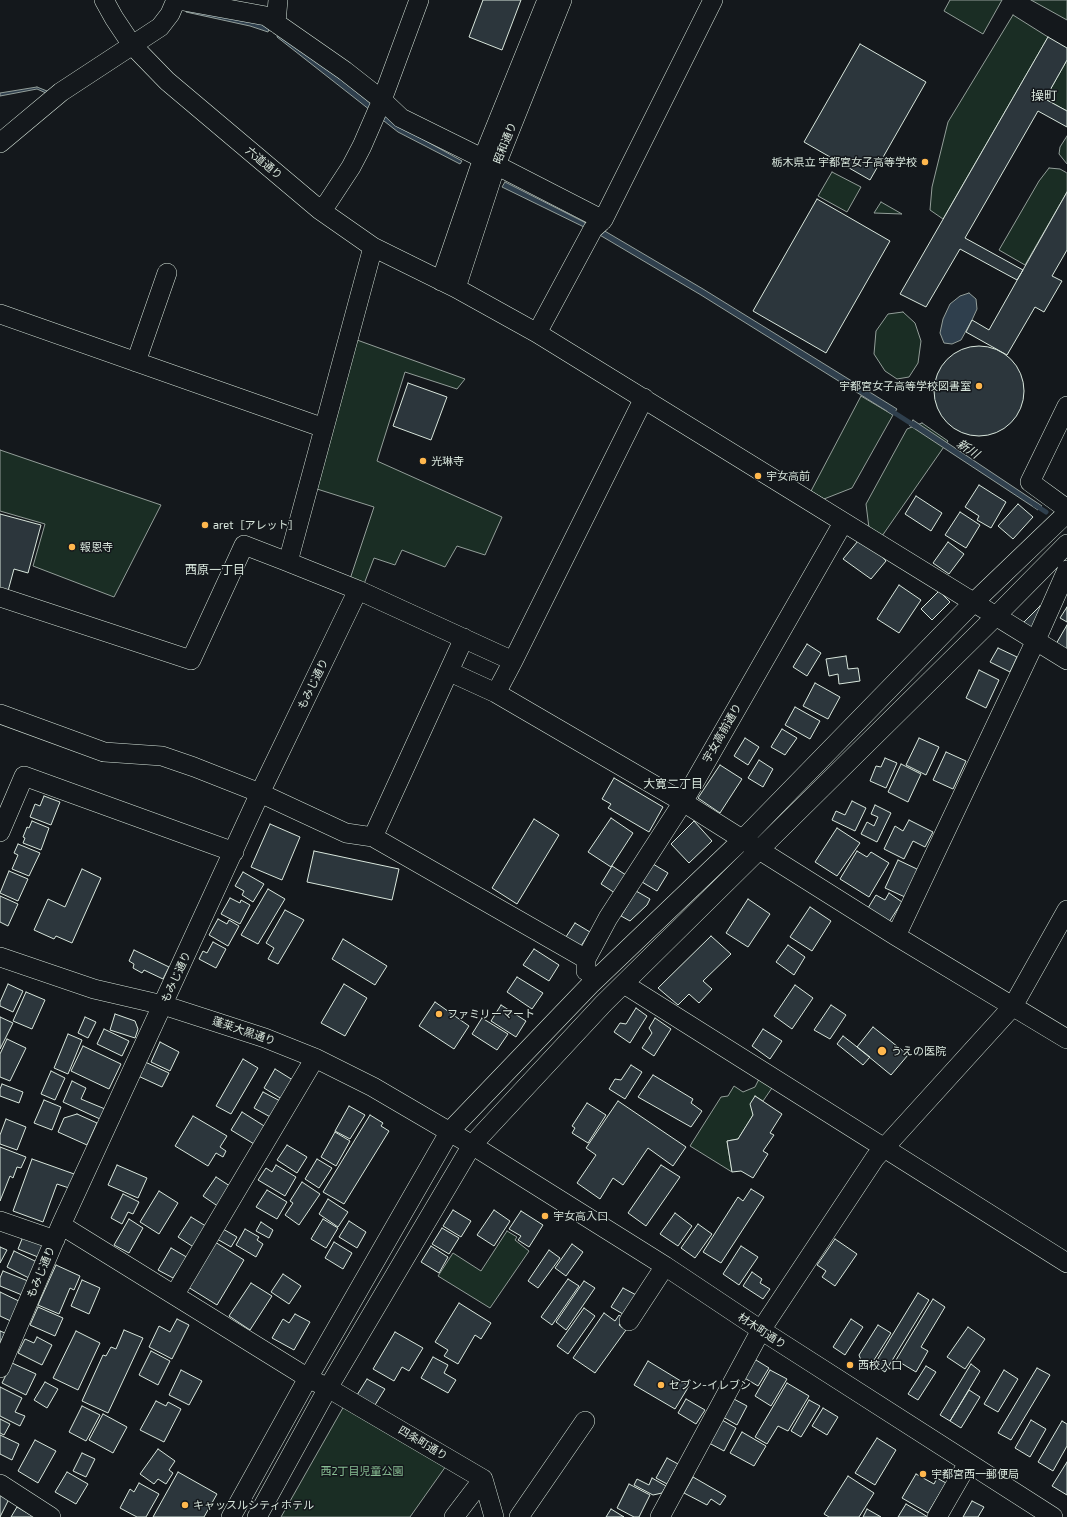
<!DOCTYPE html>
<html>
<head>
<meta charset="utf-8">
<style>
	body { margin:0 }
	canvas { display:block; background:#14181c }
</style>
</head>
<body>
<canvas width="1067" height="1517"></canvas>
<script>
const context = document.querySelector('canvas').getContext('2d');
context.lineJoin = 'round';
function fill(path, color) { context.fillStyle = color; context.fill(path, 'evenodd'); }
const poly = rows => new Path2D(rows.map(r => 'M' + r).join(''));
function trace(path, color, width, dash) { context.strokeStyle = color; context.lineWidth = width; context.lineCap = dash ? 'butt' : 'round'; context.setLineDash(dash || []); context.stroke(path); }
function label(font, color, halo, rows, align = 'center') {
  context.font = font + ' "Exo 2","Noto Sans JP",sans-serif'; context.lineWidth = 3; context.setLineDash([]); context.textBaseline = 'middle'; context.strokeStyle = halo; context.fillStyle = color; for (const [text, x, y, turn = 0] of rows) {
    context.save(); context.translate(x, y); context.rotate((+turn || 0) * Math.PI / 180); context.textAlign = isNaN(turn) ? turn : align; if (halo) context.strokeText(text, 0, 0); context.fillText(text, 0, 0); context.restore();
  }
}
const green = poly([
	[950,0,1002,0,983,34,944,11,950,0],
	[1031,0,1067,0,1067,20,1031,0],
	[1013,15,1048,37,943,219,930,210,932,187,948,122,1013,15],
	[1067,60,1067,111,1045,99,1067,60],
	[1067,136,1067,164,1059,154,1060,147,1067,136],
	[1049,168,1060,169,1067,173,1067,192,1025,265,999,250,1039,181,1049,168],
	[832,172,861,187,847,212,818,196,832,172],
	[881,202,902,214,874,213,881,202],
	[903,312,915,323,921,341,918,363,909,377,897,379,885,371,874,354,876,331,888,314,903,312],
	[357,340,465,379,457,389,405,372,377,461,502,517,485,555,457,546,445,567,402,550,395,565,374,558,364,584,350,579,374,507,317,489,357,340],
	[861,396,893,415,852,488,824,499,811,491,861,396],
	[922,423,948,441,882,536,869,528,866,504,907,429,922,423],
	[0,450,161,505,114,597,33,566,45,524,0,511,0,450],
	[759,1079,772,1088,763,1101,755,1096,753,1115,738,1139,727,1141,732,1172,690,1146,721,1097,728,1096,734,1086,743,1092,755,1087,759,1079],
	[507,1231,517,1237,515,1240,529,1251,490,1308,438,1276,453,1253,481,1271,507,1231],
	[344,1406,446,1466,410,1517,281,1517,344,1406]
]);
const water = poly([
	[187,6,255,22,270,27,268,32,250,26,186,12,187,6],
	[279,31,399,126,462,161,460,164,398,132,277,37,279,31],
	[37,87,47,91,46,93,37,89,0,96,0,93,37,87],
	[505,182,588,224,586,228,502,187,505,182],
	[603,230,703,289,897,409,893,415,701,295,598,234,603,230],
	[969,293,976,299,977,309,972,320,961,340,952,344,944,343,940,333,943,319,950,304,960,296,969,293],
	[913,420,1042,506,1038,510,909,425,913,420]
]);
const stream = poly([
	[890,410,915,426],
	[1035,505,1046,512]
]);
const building = poly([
	[483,0,521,0,502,50,469,37,483,0],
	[1048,37,1067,48,1067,60,1045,99,1067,111,1067,127,1038,111,965,238,1023,270,1017,280,960,249,926,307,900,294,1048,37],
	[860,44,926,82,870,180,804,142,860,44],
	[1067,192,1067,250,1052,276,1062,281,1044,312,1035,307,1007,355,966,332,972,320,989,330,1067,192],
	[817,199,890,241,826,353,753,311,817,199],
	'934 391a45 45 0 1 1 90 0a45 45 0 1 1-90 0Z',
	[408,383,447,397,431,440,393,426,408,383],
	[979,485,1006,502,991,528,977,520,979,516,965,507,979,485],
	[916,496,942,513,931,531,905,514,916,496],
	[1018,504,1033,517,1013,539,998,526,1018,504],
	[960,512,980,525,966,548,945,535,960,512],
	[0,514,41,525,28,573,14,569,8,591,0,589,0,514],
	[858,541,876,550,886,561,871,579,843,559,858,541],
	[948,542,964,554,949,574,933,563,948,542],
	[899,585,921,600,899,633,877,619,899,585],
	[939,591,950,602,932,620,921,609,939,591],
	[1040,606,1045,608,1035,629,1023,623,1040,606],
	[1067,607,1067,622,1060,618,1067,607],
	[1067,625,1067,650,1056,644,1067,625],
	[807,644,821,653,807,676,793,667,807,644],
	[998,648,1017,657,1010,672,990,662,998,648],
	[846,656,848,669,858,668,860,681,839,684,838,674,829,676,826,659,846,656],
	[979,670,999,680,986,708,966,698,979,670],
	[815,683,840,697,828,719,803,706,815,683],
	[795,707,820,721,810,739,785,725,795,707],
	[782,729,797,738,785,755,771,747,782,729],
	[745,738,759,747,748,765,734,756,745,738],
	[919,738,939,747,926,775,906,765,919,738],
	[946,752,966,761,953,789,933,780,946,752],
	[885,758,897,763,886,788,870,781,876,766,881,767,885,758],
	[759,760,773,769,763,787,748,778,759,760],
	[901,764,921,774,908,802,888,792,901,764],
	[720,765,742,779,720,813,698,798,720,765],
	[614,778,663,807,649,832,608,808,611,804,602,799,614,778],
	[44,796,60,802,51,825,30,817,35,804,40,806,44,796],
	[852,801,866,808,855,831,832,820,836,811,845,815,852,801],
	[875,805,891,813,877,842,861,834,867,822,874,826,878,817,871,814,875,805],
	[611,818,633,833,611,867,588,852,611,818],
	[534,819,559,835,517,904,492,888,534,819],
	[909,820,933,832,925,847,913,841,904,859,884,849,895,826,903,831,909,820],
	[32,821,49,828,41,850,23,843,25,838,23,837,27,827,29,828,32,821],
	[694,821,712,841,689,863,671,844,694,821],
	[270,824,300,837,282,880,251,867,270,824],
	[837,828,860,843,837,876,815,862,837,828],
	[18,844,40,853,29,876,12,869,18,855,14,853,18,844],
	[314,851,399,869,392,900,307,882,314,851],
	[857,851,867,857,871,852,889,863,869,897,840,879,857,851],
	[898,860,919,870,905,897,885,888,898,860],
	[653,864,668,873,657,891,642,882,653,864],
	[612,866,626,875,615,893,601,884,612,866],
	[82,869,101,878,72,943,56,936,54,939,34,930,48,899,65,907,82,869],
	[9,871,28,879,18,901,0,893,9,871],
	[243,872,264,884,253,902,242,895,244,891,235,886,243,872],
	[268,889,285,899,258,944,241,935,268,889],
	[636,891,650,899,647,905,630,921,621,916,636,891],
	[889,893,902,902,889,922,868,908,876,895,885,900,889,893],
	[0,896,18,904,8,926,0,922,0,896],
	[230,898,240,903,241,900,250,905,240,924,221,914,230,898],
	[748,899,770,914,748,947,726,933,748,899],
	[810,907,831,921,812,951,790,937,810,907],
	[285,910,304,920,278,964,268,959,274,948,266,943,285,910],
	[218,919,227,924,229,920,239,926,228,946,209,935,218,919],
	[575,923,590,932,579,949,564,940,575,923],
	[711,936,731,954,703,981,712,989,699,1003,689,994,678,1005,658,988,711,936],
	[343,939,387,966,375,985,332,959,343,939],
	[213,942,226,949,216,968,199,959,203,951,207,953,213,942],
	[788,945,805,957,794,975,776,962,788,945],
	[534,949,559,965,549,981,523,965,534,949],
	[134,950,169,967,163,979,144,970,142,973,133,968,134,964,129,961,134,950],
	[517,977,543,993,532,1009,507,992,517,977],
	[8,984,23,991,13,1012,0,1006,0,1002,8,984],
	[344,984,367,998,345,1036,321,1023,344,984],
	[795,985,813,998,792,1029,774,1016,795,985],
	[26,992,45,1000,32,1029,13,1021,26,992],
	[435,1002,469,1026,454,1049,419,1026,435,1002],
	[501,1005,526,1021,516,1037,491,1021,501,1005],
	[831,1005,846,1015,830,1039,814,1030,831,1005],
	[636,1008,647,1016,630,1043,614,1032,620,1023,626,1024,636,1008],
	[115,1014,135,1021,138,1029,135,1038,110,1030,115,1014],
	[0,1017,13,1023,0,1049,0,1017],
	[85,1017,96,1022,88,1038,78,1033,85,1017],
	[482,1018,508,1034,497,1050,472,1034,482,1018],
	[655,1018,671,1029,654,1056,642,1048,652,1033,649,1028,655,1018],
	[873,1027,908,1055,891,1075,857,1047,873,1027],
	[104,1029,129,1041,122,1056,97,1044,104,1029],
	[763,1029,782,1041,770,1059,752,1046,763,1029],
	[68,1034,82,1040,68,1074,54,1068,68,1034],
	[843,1036,870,1057,863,1065,837,1044,843,1036],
	[7,1039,26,1048,10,1081,0,1077,0,1054,7,1039],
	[160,1042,179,1052,170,1071,151,1062,160,1042],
	[83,1046,121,1064,109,1089,71,1071,83,1046],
	[243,1059,258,1068,231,1114,216,1106,243,1059],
	[143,1061,169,1073,162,1087,136,1075,143,1061],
	[631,1065,642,1072,625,1099,609,1089,615,1079,621,1080,631,1065],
	[275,1069,296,1082,285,1101,264,1088,275,1069],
	[51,1071,65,1078,55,1100,41,1094,51,1071],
	[653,1075,693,1099,691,1103,702,1111,691,1127,638,1097,653,1075],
	[72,1081,86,1088,81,1099,105,1109,100,1119,63,1102,72,1081],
	[2,1084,23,1092,19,1103,0,1096,0,1089,2,1084],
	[263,1092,284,1103,274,1119,254,1108,263,1092],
	[755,1096,782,1114,770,1133,774,1135,763,1151,768,1154,753,1178,741,1171,732,1172,727,1141,738,1139,753,1115,750,1104,755,1096],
	[44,1100,61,1107,52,1130,34,1123,44,1100],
	[618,1101,686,1147,673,1166,648,1148,623,1185,613,1178,600,1199,577,1183,596,1155,586,1148,618,1101],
	[587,1103,606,1115,588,1143,572,1133,575,1128,572,1126,587,1103],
	[349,1106,365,1115,350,1139,335,1131,349,1106],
	[242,1112,269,1129,259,1147,231,1130,242,1112],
	[77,1114,97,1123,87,1145,58,1132,64,1118,77,1114],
	[370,1115,383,1123,381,1126,389,1131,344,1204,323,1192,370,1115],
	[193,1116,227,1136,220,1147,226,1151,223,1157,216,1153,208,1166,175,1146,193,1116],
	[6,1119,26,1127,17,1150,0,1144,0,1135,6,1119],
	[335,1132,350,1141,336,1166,321,1157,335,1132],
	[287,1145,307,1157,297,1173,277,1160,287,1145],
	[0,1147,26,1157,21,1168,17,1167,13,1178,10,1176,0,1201,0,1147],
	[32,1159,77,1175,72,1189,57,1184,43,1222,13,1211,32,1159],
	[317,1159,332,1168,319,1188,305,1179,317,1159],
	[117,1165,147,1178,138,1198,108,1185,117,1165],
	[276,1165,296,1177,285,1196,258,1180,266,1168,272,1172,276,1165],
	[661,1165,680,1177,646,1226,628,1213,661,1165],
	[216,1177,233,1188,219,1207,203,1196,216,1177],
	[302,1182,320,1194,299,1225,285,1215,293,1203,290,1201,302,1182],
	[751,1189,764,1197,721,1263,703,1252,738,1197,743,1201,751,1189],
	[267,1190,287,1202,277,1219,256,1207,267,1190],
	[159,1191,178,1203,159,1234,140,1222,159,1191],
	[123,1194,139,1202,133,1214,128,1212,122,1224,111,1218,123,1194],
	[328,1199,348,1212,338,1227,319,1214,328,1199],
	[453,1210,471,1221,461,1237,443,1226,453,1210],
	[494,1210,510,1221,494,1246,477,1235,494,1210],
	[521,1211,543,1225,529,1247,518,1240,521,1236,509,1229,521,1211],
	[675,1213,692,1226,678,1246,660,1234,675,1213],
	[191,1217,209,1228,195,1248,178,1237,191,1217],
	[129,1219,143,1228,129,1253,114,1245,129,1219],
	[323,1219,338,1228,326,1248,311,1239,323,1219],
	[349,1221,366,1232,357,1248,339,1237,349,1221],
	[261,1222,273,1230,269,1238,256,1231,261,1222],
	[698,1224,712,1234,695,1258,681,1248,698,1224],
	[442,1228,459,1238,449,1254,432,1244,442,1228],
	[223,1229,237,1237,231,1247,217,1239,223,1229],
	[245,1229,259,1237,257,1240,263,1244,256,1257,236,1245,245,1229],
	[24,1234,44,1243,38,1257,18,1249,24,1234],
	[835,1239,857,1254,835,1286,822,1277,826,1271,817,1265,835,1239],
	[215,1242,244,1260,217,1305,188,1287,215,1242],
	[334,1242,352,1253,343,1269,325,1258,334,1242],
	[572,1244,583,1252,566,1276,555,1268,572,1244],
	[431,1246,448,1257,439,1273,421,1262,431,1246],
	[741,1246,758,1257,739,1285,723,1274,741,1246],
	[0,1247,7,1250,0,1263,0,1247],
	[171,1248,190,1259,183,1271,179,1269,173,1278,158,1270,171,1248],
	[549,1250,560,1258,538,1288,528,1281,549,1250],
	[14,1251,37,1262,29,1278,7,1267,14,1251],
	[56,1265,80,1276,74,1290,70,1288,59,1314,38,1305,56,1265],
	[3,1271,28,1281,22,1295,0,1286,0,1278,3,1271],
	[752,1272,762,1279,760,1283,770,1289,763,1299,743,1286,752,1272],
	[283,1274,301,1286,289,1304,271,1292,283,1274],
	[568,1279,579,1286,552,1325,541,1317,568,1279],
	[82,1280,100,1288,89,1314,71,1306,82,1280],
	[584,1281,595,1288,566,1330,556,1322,584,1281],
	[251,1283,272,1296,250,1330,229,1316,251,1283],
	[623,1288,640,1297,628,1317,611,1307,623,1288],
	[0,1292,23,1303,13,1322,0,1316,0,1292],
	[918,1293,929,1300,885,1372,874,1365,918,1293],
	[933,1299,945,1307,921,1347,928,1351,916,1372,896,1360,933,1299],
	[459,1303,491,1323,481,1339,475,1335,458,1364,444,1356,448,1350,435,1342,459,1303],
	[38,1307,63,1318,55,1336,30,1325,38,1307],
	[584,1308,595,1316,568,1354,557,1346,584,1308],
	[604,1313,615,1321,619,1315,624,1319,619,1325,626,1330,595,1373,573,1358,604,1313],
	[295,1314,310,1322,294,1350,272,1338,283,1319,289,1323,295,1314],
	[177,1319,189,1325,172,1359,149,1347,159,1326,170,1332,177,1319],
	[851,1319,863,1327,845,1355,833,1347,851,1319],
	[878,1325,891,1333,869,1368,862,1363,859,1355,878,1325],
	[968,1327,985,1339,965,1369,947,1357,968,1327],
	[124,1330,143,1338,108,1413,82,1401,103,1355,106,1356,111,1347,116,1349,124,1330],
	[0,1331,5,1333,0,1343,0,1331],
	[76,1331,100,1343,78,1390,53,1378,76,1331],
	[395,1332,423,1348,409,1371,402,1367,394,1381,373,1369,395,1332],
	[37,1337,52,1345,42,1365,18,1353,25,1339,34,1343,37,1337],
	[151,1351,170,1361,158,1385,139,1375,151,1351],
	[433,1357,448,1365,444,1373,456,1380,448,1393,421,1378,433,1357],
	[756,1360,769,1368,758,1386,743,1377,752,1361,756,1360],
	[648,1361,689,1386,675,1409,634,1385,648,1361],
	[12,1363,36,1374,26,1395,2,1383,12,1363],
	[971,1364,980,1371,950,1421,940,1415,971,1364],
	[926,1366,936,1372,918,1400,908,1394,926,1366],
	[1037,1368,1050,1375,1011,1440,998,1433,1037,1368],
	[181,1370,202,1381,189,1405,169,1395,181,1370],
	[770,1370,787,1379,771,1406,755,1396,770,1370],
	[1004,1370,1018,1379,998,1412,984,1404,1004,1370],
	[367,1379,385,1389,375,1405,357,1395,367,1379],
	[45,1382,58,1389,47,1408,34,1400,45,1382],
	[787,1383,809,1396,788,1431,778,1426,767,1444,755,1437,787,1383],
	[0,1387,22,1398,15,1412,25,1416,20,1426,0,1416,0,1387],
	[969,1390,980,1397,961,1428,950,1421,969,1390],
	[732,1398,747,1406,737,1425,723,1417,732,1398],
	[686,1399,705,1410,696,1424,678,1413,686,1399],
	[809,1400,820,1406,801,1437,791,1431,809,1400],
	[156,1401,166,1406,168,1402,181,1409,164,1442,140,1430,156,1401],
	[82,1406,100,1415,86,1441,69,1432,82,1406],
	[823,1408,838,1417,827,1435,812,1426,823,1408],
	[103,1414,127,1427,113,1453,89,1440,103,1414],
	[0,1419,10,1424,4,1435,0,1433,0,1419],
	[722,1420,736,1428,724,1451,709,1443,722,1420],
	[1031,1420,1046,1429,1030,1457,1015,1448,1031,1420],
	[1062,1421,1067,1424,1067,1446,1053,1471,1038,1462,1062,1421],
	[742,1432,766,1446,754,1466,730,1453,742,1432],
	[0,1435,19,1444,12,1460,0,1454,0,1435],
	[877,1438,896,1450,875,1485,855,1473,877,1438],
	[35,1440,56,1451,38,1483,18,1471,35,1440],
	[158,1449,175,1461,169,1470,173,1473,166,1484,158,1479,154,1484,140,1474,158,1449],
	[82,1453,95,1459,86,1477,73,1471,82,1453],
	[667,1458,678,1464,667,1484,656,1478,667,1458],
	[1067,1462,1067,1495,1052,1486,1067,1462],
	[67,1472,88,1484,76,1504,55,1492,67,1472],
	[178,1472,217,1494,204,1517,153,1517,178,1472],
	[916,1474,934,1484,937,1478,946,1483,928,1513,902,1498,916,1474],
	[848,1476,874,1493,859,1517,829,1517,824,1514,848,1476],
	[693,1477,726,1496,720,1505,711,1499,707,1505,684,1493,693,1477],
	[652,1478,666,1486,662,1493,653,1495,634,1485,637,1479,649,1485,652,1478],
	[139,1483,159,1494,146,1517,137,1517,120,1508,130,1489,134,1492,139,1483],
	[629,1484,650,1495,639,1517,634,1517,617,1508,629,1484],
	[0,1495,9,1499,0,1517,0,1495],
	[972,1501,984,1507,978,1517,963,1517,972,1501],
	[906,1504,928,1517,898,1517,906,1504],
	[17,1507,34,1517,11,1517,17,1507],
	[611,1509,624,1517,606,1517,611,1509],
	[867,1509,881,1517,863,1517,867,1509]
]);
const minor = poly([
	[104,0,114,18,132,45,167,81,320,210,373,247,456,288,537,333,1067,660],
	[178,0,266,16,345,71,382,100,401,118,496,165,603,220,713,0],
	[276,23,278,0],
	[0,143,61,92,160,27,170,14,176,0],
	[320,210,328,202,351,167,362,146,382,100,419,0],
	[373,247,288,562,358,590,513,661],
	[441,281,483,158,547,0],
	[456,288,496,165,562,0],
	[0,314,324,428],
	[537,333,593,229,603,220],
	[136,362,167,273],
	[644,398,513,661,496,693,683,802,896,936,1067,1039],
	[1067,406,1030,482,1067,509],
	[0,597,191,660,244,545,288,562],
	[450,672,496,693],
	[0,714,104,752,162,756,194,767,260,793,346,833,373,837,586,959],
	[0,832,24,776,234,852],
	[373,837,464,638],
	[896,936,1036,640,1067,570],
	[0,957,94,989,163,1005,265,1038,315,1058,373,1087,472,1145,665,1266,761,1330,1053,1517],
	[586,971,586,959,608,918,683,802,843,523],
	[624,984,1067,1263],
	[0,1221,55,1240],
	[61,1225,308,1378,328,1388,483,1479,494,1517],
	[175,1294,315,1058],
	[629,1321,665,1266],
	[0,1368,61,1225,260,793,358,590],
	[0,1484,51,1517],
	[231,1517,308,1378,450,1131,590,985,743,839,973,603,1067,513],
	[257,1517,328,1388,472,1145,604,1003,995,617,1067,544],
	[454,1517,483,1479],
	[519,1517,585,1421],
	[660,1517,761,1330,875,1158,1013,1006,1067,910],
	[937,1517,968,1463]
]);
const markers = [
	[925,162,4,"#ffb74d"],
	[979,386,4,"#ffb74d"],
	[423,461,4,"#ffb74d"],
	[758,476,4,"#ffb74d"],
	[205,525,4,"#ffb74d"],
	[72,547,4,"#ffb74d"],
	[439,1014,4,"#ffb74d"],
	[882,1051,5,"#ffb74d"],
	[545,1216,4,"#ffb74d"],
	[850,1365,4,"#ffb74d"],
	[661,1385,4,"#ffb74d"],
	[923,1474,4,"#ffb74d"],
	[185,1505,4,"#ffb74d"]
];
const streetNames = [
	["昭和通り",505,143,-68],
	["六道通り",264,163,40],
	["もみじ通り",313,684,-64],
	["宇女高前通り",722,733,-60],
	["もみじ通り",176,977,-65],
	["蓬莱大黒通り",244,1031,19],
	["もみじ通り",41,1272,-67],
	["材木町通り",762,1331,33],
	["四条町通り",423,1443,31]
];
const poiNames = [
	["栃木県立 宇都宮女子高等学校",917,162,"right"],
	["宇都宮女子高等学校図書室",971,386,"right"],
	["光琳寺",431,461],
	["宇女高前",766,476],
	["aret［アレット］",213,525],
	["報恩寺",80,547],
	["ファミリーマート",447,1014],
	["うえの医院",891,1051],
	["宇女高入口",553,1216],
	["西校入口",858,1365],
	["セブン-イレブン",669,1385],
	["宇都宮西一郵便局",931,1474],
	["キャッスルシティホテル",193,1505]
];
const parkNames = [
	["西2丁目児童公園",362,1471]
];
const waterNames = [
	["新川",968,449,33]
];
const neighbourhoodNames = [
	["西原一丁目",215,570],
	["大寛二丁目",673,784]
];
const quarterNames = [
	["操町",1044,96]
];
fill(green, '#1a2d24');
trace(green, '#939e99', 1);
fill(water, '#2f3f4d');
trace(water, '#939e99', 1);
trace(stream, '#2f3f4d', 5);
fill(building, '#2c363c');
trace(building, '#d8e6dc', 1);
trace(minor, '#d8e6dc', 20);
trace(minor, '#14181c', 19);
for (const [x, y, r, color] of markers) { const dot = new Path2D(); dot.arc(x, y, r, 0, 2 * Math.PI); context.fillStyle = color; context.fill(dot); trace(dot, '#14181c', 1.5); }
label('11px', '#d8e6dc', '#14181c', streetNames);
label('11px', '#d8e6dc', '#14181c', poiNames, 'left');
label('11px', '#8ac095', '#14181c', parkNames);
label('italic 12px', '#d8e6dc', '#14181c', waterNames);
label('12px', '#d8e6dc', '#14181c', neighbourhoodNames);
label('13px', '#d8e6dc', '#14181c', quarterNames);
</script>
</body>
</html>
